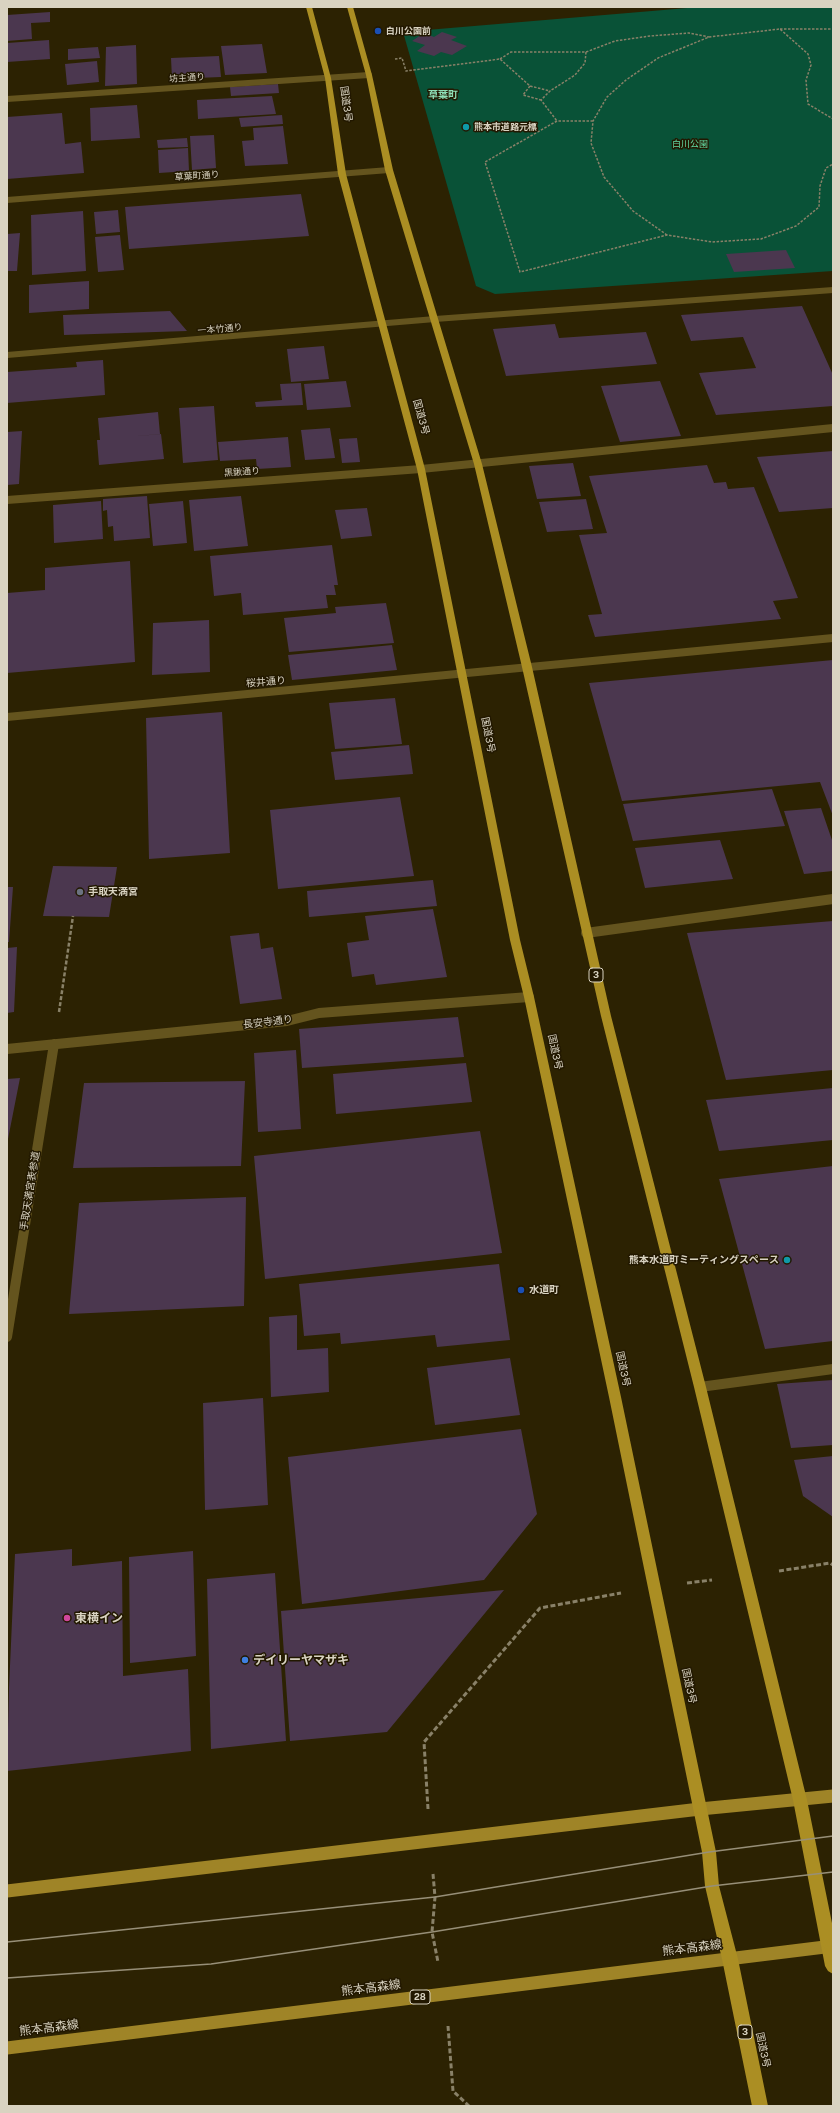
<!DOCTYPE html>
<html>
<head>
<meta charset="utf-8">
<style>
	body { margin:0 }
	#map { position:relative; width:840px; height:2113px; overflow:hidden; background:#2c2202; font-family:"Public Sans",sans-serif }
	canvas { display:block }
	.frame { position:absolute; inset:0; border:8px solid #d9d3c1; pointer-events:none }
</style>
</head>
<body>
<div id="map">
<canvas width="840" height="2113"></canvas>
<div class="frame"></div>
</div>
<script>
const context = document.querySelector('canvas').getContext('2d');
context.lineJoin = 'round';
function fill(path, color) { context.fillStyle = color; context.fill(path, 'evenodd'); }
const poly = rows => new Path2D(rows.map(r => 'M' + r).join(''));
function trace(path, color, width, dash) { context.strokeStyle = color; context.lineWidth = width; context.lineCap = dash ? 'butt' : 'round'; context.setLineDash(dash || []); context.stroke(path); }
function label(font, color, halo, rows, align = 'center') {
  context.font = font + ' "Public Sans","Noto Sans JP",sans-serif'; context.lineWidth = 3; context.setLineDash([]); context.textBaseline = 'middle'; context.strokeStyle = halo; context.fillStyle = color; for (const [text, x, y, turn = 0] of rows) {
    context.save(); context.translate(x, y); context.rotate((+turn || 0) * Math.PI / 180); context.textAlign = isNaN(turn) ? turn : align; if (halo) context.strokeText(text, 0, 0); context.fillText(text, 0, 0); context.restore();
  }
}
const green = poly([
	[699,7,833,7,833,271,495,294,476,286,403,32]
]);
const building = poly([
	[50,12,50,22,31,23,32,39,7,41,7,15],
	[442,32,457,37,451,40,467,46,452,55,441,52,434,56,417,51,425,45,412,41,424,33,434,37],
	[49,40,50,59,7,62,7,43],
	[262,44,267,73,225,75,221,46],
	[136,45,137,84,105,86,106,47],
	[98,47,100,58,68,60,68,49],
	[219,56,221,77,172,79,171,58],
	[97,61,99,82,67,85,65,64],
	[278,84,279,93,231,96,230,87],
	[272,96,276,114,198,119,197,100],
	[137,105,140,138,91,141,90,108],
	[62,113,65,144,81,142,84,173,7,179,7,117],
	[282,115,283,124,241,127,239,118],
	[283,126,288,164,245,166,242,141,254,140,253,128],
	[214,135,216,168,192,170,190,136],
	[187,138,188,147,158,148,157,140],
	[188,148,189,171,159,173,158,150],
	[301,194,309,236,129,249,125,207],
	[118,210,120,232,96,234,94,212],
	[83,211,86,271,32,275,31,215],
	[20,233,17,271,7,271,7,234],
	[120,235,124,270,98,272,95,237],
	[786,250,795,268,734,272,726,254],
	[89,281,89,309,29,313,29,285],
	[802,306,833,375,833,406,716,415,699,373,756,368,743,337,691,341,681,315],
	[170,311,187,331,64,335,63,315],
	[555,324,559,338,646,332,657,364,506,376,493,329],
	[324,346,329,379,291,382,287,349],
	[103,360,105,395,7,403,7,372,77,367,76,362],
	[346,381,351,407,307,410,304,384],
	[660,381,681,436,620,442,601,386],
	[301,383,303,405,256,407,255,402,282,400,280,384],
	[214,406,218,460,183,463,179,408],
	[158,412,160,434,127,437,161,434,164,459,99,465,97,440,100,440,98,418],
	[330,428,335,458,305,460,301,430],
	[22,431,19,484,7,485,7,432],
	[288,437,291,467,257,469,256,459,220,461,218,442],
	[357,438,360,462,342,463,339,439],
	[833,451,833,508,779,512,757,457],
	[573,463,581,496,537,499,529,466],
	[707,465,714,483,726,482,728,489,754,487,798,598,773,601,781,619,595,637,588,615,602,614,579,535,607,533,589,476],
	[147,496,150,538,114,541,113,526,108,527,107,510,103,511,103,499],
	[241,496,248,546,194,551,189,500],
	[586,499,593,529,547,532,539,502],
	[101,501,103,539,54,543,53,505],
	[183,501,187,543,153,546,149,504],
	[367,508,372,536,341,539,335,510],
	[332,545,338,585,334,585,336,595,326,595,328,608,243,615,241,593,214,596,210,556],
	[130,561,135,662,7,673,7,593,45,590,45,568],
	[386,603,394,643,289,652,284,618,336,613,335,607],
	[209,620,210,672,152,675,153,623],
	[392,645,397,670,292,680,288,655],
	[833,660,833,816,820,782,622,801,589,683],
	[395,698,402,744,335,749,329,703],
	[222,712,230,853,149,859,146,718],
	[409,745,413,774,335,780,331,752],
	[772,789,785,826,633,841,623,804],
	[400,797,414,876,278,889,270,810],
	[821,808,833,843,833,871,804,874,784,811],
	[720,840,733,879,645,888,635,848],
	[53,866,117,867,109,917,43,916],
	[433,880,437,906,309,917,307,891],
	[7,887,13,887,9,942,7,942],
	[433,909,447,977,376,985,374,974,352,977,347,943,369,940,365,916],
	[833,921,833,1070,726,1080,687,933],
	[259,933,261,949,273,947,282,999,240,1004,230,936],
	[17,947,14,1012,7,1013,7,948],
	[458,1017,464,1057,302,1068,299,1029],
	[296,1050,301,1129,258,1132,254,1053],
	[466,1063,472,1102,336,1114,333,1074],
	[20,1078,8,1139,7,1139,7,1079],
	[245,1081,241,1166,73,1168,84,1083],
	[833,1088,833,1140,719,1151,706,1100],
	[480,1131,502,1253,265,1279,254,1156],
	[833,1166,833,1341,765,1349,719,1179],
	[246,1197,244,1306,69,1314,79,1203],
	[499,1264,510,1340,437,1347,435,1335,341,1344,340,1333,304,1336,299,1284],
	[297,1315,297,1350,328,1348,329,1392,271,1397,269,1317],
	[510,1358,520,1415,435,1425,427,1368],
	[833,1380,833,1445,791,1448,777,1384],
	[263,1398,268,1505,205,1510,203,1403],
	[521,1429,537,1514,484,1580,302,1604,288,1457],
	[833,1456,833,1517,803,1496,794,1460],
	[72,1549,72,1566,122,1561,123,1676,188,1669,191,1751,7,1771,9,1688,15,1554],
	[193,1551,196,1656,130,1663,129,1557],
	[275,1573,286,1741,211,1749,207,1579],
	[504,1590,387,1732,290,1741,281,1611]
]);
const pathFar2 = poly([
	[780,29,833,29],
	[586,52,615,41,650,36,689,33,709,37],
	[395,59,402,58,406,71,500,59,530,86,550,91,541,100,557,121],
	[500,59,511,52,586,52,585,63,575,75,550,91],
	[530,86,523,95,541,100],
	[593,121,557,121,485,162,520,272,667,235,712,242,761,239,796,226,819,207,820,186,826,168,833,164],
	[667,235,633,211,604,177,591,143,593,121,607,97,626,80,658,58,709,37,780,29,808,54,811,65,806,80,808,104,833,119]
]);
const pathFar1 = poly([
	[59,1012,73,916]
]);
const path = poly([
	[779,1571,830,1563,833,1565],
	[687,1583,712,1580],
	[428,1809,424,1742,540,1608,621,1593],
	[433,1874,435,1897,432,1932,438,1962],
	[448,2026,453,2091,469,2106]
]);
const minorFar2 = poly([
	[7,99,369,75],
	[7,200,389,170],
	[7,355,435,319,833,290]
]);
const minorFar1 = poly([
	[7,500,421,469,833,428],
	[7,717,833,638]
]);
const minor = poly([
	[586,933,833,899],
	[7,1049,287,1021,319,1013,529,997],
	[7,1337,54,1044],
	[700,1387,833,1369]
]);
const primary = poly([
	[7,1891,700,1809,833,1796],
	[7,2048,833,1946]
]);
const trunk = poly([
	[306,7,312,7,331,78,346,174,425,469,520,940,534,997,621,1397,716,1852,719,1886,738,1959,768,2106,752,2106,722,1959,705,1886,702,1852,609,1397,524,997,510,940,417,469,338,174,325,78,306,7],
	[347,7,353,7,372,75,393,170,482,464,532,667,611,1016,706,1387,807,1800,833,1928,833,1974,828,1971,825,1966,793,1800,694,1387,601,1016,522,667,474,464,385,170,366,75,347,7]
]);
const tram = poly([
	[7,1942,435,1897,709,1852,833,1836],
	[7,1978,211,1964,432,1932,712,1886,833,1872]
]);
const markers = [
	[378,31,4,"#1a4fb4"],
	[466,127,4,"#0f9aa8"],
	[80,892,4,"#6b7280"],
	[787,1260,4,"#0f9aa8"],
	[521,1290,4,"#1a4fb4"],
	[67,1618,4,"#d1479c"],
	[245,1660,4,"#3f7fe0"]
];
const farPoinames = [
	["白川公園前",386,31],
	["熊本市道路元標",474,127]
];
const farStreetnames = [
	["坊主通り",187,78,-4],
	["草葉町通り",197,176,-4],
	["一本竹通り",220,329,-5],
	["黒鍬通り",242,472,-4]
];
const farParknames = [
	["白川公園",690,144]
];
const shields = [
	[596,975,14],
	[420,1997,20],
	[745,2032,14]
];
const shieldNames = [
	["3",596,975],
	["28",420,1997],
	["3",745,2032]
];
const farQuarternames = [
	["草葉町",443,95]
];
const streetNames = [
	["国道3号",346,104,82],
	["国道3号",421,417,75],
	["桜井通り",266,682,-5],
	["国道3号",488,735,79],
	["長安寺通り",268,1022,-7],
	["国道3号",555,1052,78],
	["手取天満宮表参道",30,1191,-81],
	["国道3号",623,1369,78],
	["国道3号",689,1686,78],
	["国道3号",763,2050,78]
];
const poiNames = [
	["手取天満宮",88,892],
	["熊本水道町ミーティングスペース",779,1260,"right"],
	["水道町",529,1290]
];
const nearPoinames = [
	["東横イン",75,1618],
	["デイリーヤマザキ",253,1660]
];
const nearStreetnames = [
	["熊本高森線",692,1948,-7],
	["熊本高森線",371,1988,-7],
	["熊本高森線",49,2028,-7]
];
fill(green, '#095237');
fill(building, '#4b374f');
trace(pathFar2, '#898168', 1.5, [2.5, 1.5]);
trace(pathFar1, '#898168', 2.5, [4, 2]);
trace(path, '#898168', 3, [5, 2.5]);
trace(minorFar2, '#64541e', 6);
trace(minorFar1, '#64541e', 8);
trace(minor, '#64541e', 10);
trace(primary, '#9f8427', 13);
fill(trunk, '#ab8e23');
trace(tram, '#978f78', 1.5);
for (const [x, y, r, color] of markers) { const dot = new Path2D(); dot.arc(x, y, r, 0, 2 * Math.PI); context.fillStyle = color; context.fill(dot); trace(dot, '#221800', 1.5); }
label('bold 9px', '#d9d3c1', '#221800', farPoinames, 'left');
label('9px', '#d9d3c1', '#221800', farStreetnames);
label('9px', '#63dca6', '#221800', farParknames);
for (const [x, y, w] of shields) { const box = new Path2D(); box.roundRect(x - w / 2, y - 7, w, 14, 3); context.fillStyle = '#221800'; context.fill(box); trace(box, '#d9d3c1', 1); }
label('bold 9px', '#d9d3c1', null, shieldNames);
label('bold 10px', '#8ddfb6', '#221800', farQuarternames);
label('10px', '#d9d3c1', '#221800', streetNames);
label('bold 10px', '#d9d3c1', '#221800', poiNames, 'left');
label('bold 12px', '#d9d3c1', '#221800', nearPoinames, 'left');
label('12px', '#d9d3c1', '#221800', nearStreetnames);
</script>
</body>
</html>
